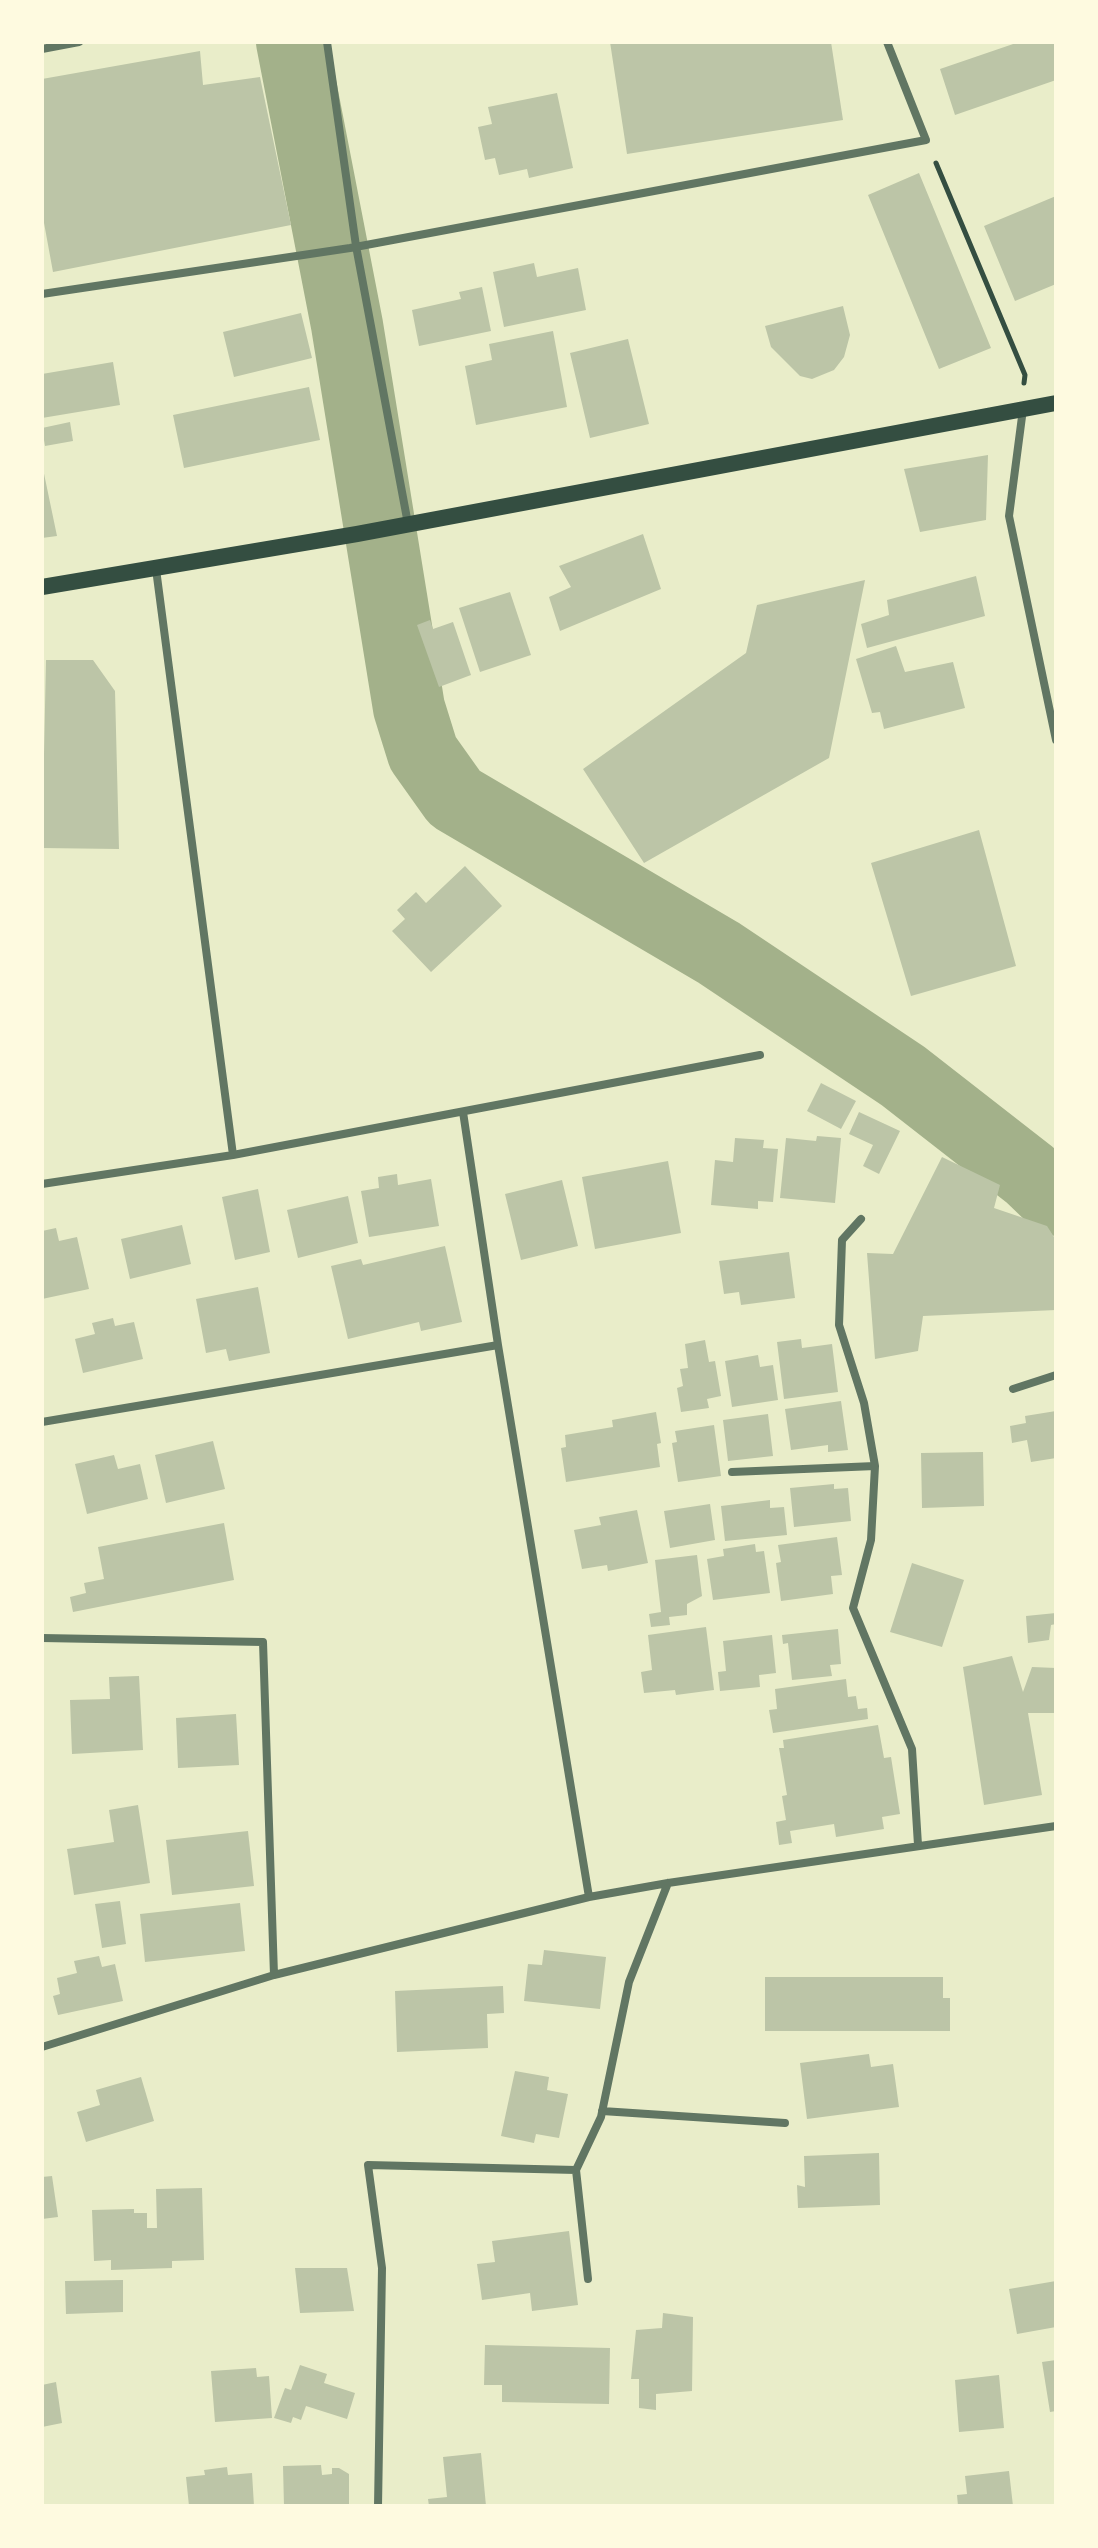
<!DOCTYPE html>
<html>
<head>
<meta charset="utf-8">
<style>
	body { margin:0 }
	#map { position:relative; width:1098px; height:2548px; overflow:hidden; background:#e9edc9; font-family:Signika,sans-serif }
	canvas { display:block }
	.frame { position:absolute; inset:0; border:44px solid #fefae0; pointer-events:none }
</style>
</head>
<body>
<div id="map">
<canvas width="1098" height="2548"></canvas>
<div class="frame"></div>
</div>
<script>
const context = document.querySelector('canvas').getContext('2d');
context.lineJoin = 'round';
const poly = rows => new Path2D(rows.map(r => 'M' + r).join(''));
function trace(path, color, width, dash) { context.strokeStyle = color; context.lineWidth = width; context.lineCap = dash ? 'butt' : 'round'; context.setLineDash(dash || []); context.stroke(path); }
function fill(path, color) { context.fillStyle = color; context.fill(path, 'evenodd'); }
const river = poly([
	[292,42,347,325,409,708,423,753,455,798,719,953,903,1076,1030,1175,1056,1200]
]);
const building = poly([
	[610,42,831,42,843,120,627,154],
	[1019,42,1056,42,1056,80,955,115,940,69],
	[200,51,203,85,260,77,291,225,53,272,42,212,42,79],
	[557,93,573,168,529,178,527,169,499,175,495,158,485,160,478,127,492,124,488,107],
	[919,173,991,348,939,369,868,195],
	[1056,196,1056,284,1015,301,984,226],
	[534,263,537,277,578,268,586,310,504,327,493,272],
	[482,287,491,331,419,346,412,310,461,299,459,292],
	[843,306,850,335,844,357,834,370,812,379,800,376,771,347,765,326],
	[301,313,312,358,234,377,223,332],
	[553,331,567,407,476,425,465,366,492,360,489,344],
	[628,339,649,424,590,438,570,353],
	[113,362,120,405,42,418,42,374],
	[309,387,320,440,184,468,173,415],
	[70,422,73,441,45,446,42,428],
	[988,455,986,520,920,532,904,469],
	[42,464,57,536,42,538],
	[643,534,661,589,560,631,549,597,571,587,559,566],
	[976,576,985,616,867,648,861,624,889,615,887,600],
	[865,580,829,758,644,863,583,769,746,653,757,605],
	[510,592,531,655,480,672,459,608],
	[430,620,433,629,453,622,471,675,439,687,417,625],
	[896,646,905,672,953,662,965,708,884,729,880,712,872,713,856,659],
	[46,660,93,660,115,691,119,849,42,848],
	[979,830,1016,966,911,996,871,863],
	[465,866,502,906,431,972,392,931,405,919,397,910,416,892,426,903],
	[821,1083,856,1101,841,1129,807,1111],
	[859,1112,900,1131,879,1174,863,1166,873,1145,849,1134],
	[817,1136,841,1138,835,1203,780,1198,786,1138,816,1141],
	[735,1138,764,1140,763,1148,778,1149,773,1202,758,1201,758,1209,711,1205,715,1160,733,1162],
	[942,1157,1000,1185,994,1208,1047,1226,1056,1240,1056,1310,923,1316,918,1351,875,1359,867,1253,893,1254],
	[668,1161,681,1233,595,1249,582,1177],
	[397,1174,398,1185,431,1179,439,1226,369,1237,361,1191,379,1188,378,1177],
	[562,1180,578,1246,521,1260,505,1194],
	[258,1189,270,1252,235,1260,222,1197],
	[348,1196,358,1243,298,1258,287,1210],
	[182,1225,191,1264,130,1279,121,1239],
	[56,1228,59,1241,77,1237,89,1289,42,1299,42,1231],
	[445,1246,462,1322,421,1331,419,1322,348,1339,331,1266,361,1259,363,1265],
	[789,1252,795,1298,741,1305,739,1292,724,1294,719,1261],
	[258,1287,270,1353,229,1361,226,1349,206,1353,196,1299],
	[113,1318,115,1326,134,1322,143,1359,83,1373,75,1339,95,1334,92,1323],
	[801,1339,802,1348,832,1344,838,1392,784,1399,777,1342],
	[705,1340,709,1362,715,1361,721,1396,707,1399,709,1408,681,1412,677,1388,683,1386,680,1369,688,1368,685,1344],
	[758,1355,760,1367,773,1365,778,1400,732,1407,725,1361],
	[841,1401,848,1450,828,1452,828,1445,791,1450,785,1409],
	[1056,1411,1056,1458,1031,1462,1027,1440,1012,1443,1010,1426,1026,1423,1025,1416],
	[656,1412,661,1443,657,1444,660,1467,566,1482,561,1448,566,1447,565,1435,613,1427,612,1420],
	[768,1414,773,1456,728,1461,723,1420],
	[714,1425,721,1476,678,1482,672,1443,677,1442,675,1431],
	[213,1441,225,1489,166,1503,155,1455],
	[983,1452,984,1506,922,1508,921,1453],
	[114,1455,118,1469,140,1464,148,1499,87,1514,75,1464],
	[834,1484,834,1489,848,1488,851,1521,794,1527,790,1488],
	[770,1500,770,1508,784,1507,787,1535,725,1541,721,1506],
	[710,1504,715,1540,670,1548,664,1511],
	[637,1510,648,1563,608,1571,607,1565,582,1569,574,1530,601,1525,599,1517],
	[224,1523,234,1580,73,1612,70,1597,86,1593,84,1583,104,1579,98,1547],
	[837,1537,842,1575,831,1576,833,1594,781,1601,776,1563,781,1562,778,1545],
	[755,1544,756,1552,764,1551,770,1593,713,1600,707,1559,724,1556,723,1549],
	[697,1555,702,1596,687,1604,687,1615,669,1617,670,1625,651,1627,649,1614,661,1612,655,1560],
	[912,1563,964,1580,942,1647,890,1632],
	[1056,1613,1056,1624,1051,1625,1049,1640,1028,1643,1026,1616],
	[706,1627,714,1690,676,1695,675,1690,644,1693,641,1672,652,1670,648,1635],
	[838,1629,841,1664,830,1665,832,1676,792,1680,788,1643,783,1644,782,1635],
	[772,1635,776,1673,759,1675,760,1687,720,1691,718,1672,726,1671,723,1641],
	[1012,1656,1023,1692,1032,1667,1056,1668,1056,1713,1028,1713,1042,1795,984,1805,963,1667],
	[139,1676,143,1750,72,1754,70,1700,110,1699,109,1677],
	[846,1679,848,1697,856,1696,858,1709,867,1708,868,1719,773,1733,769,1710,777,1709,775,1689],
	[236,1714,239,1765,178,1768,176,1718],
	[878,1725,884,1758,891,1757,900,1814,882,1817,884,1829,836,1837,834,1824,790,1831,792,1843,779,1845,776,1822,786,1820,782,1796,787,1795,779,1748,784,1748,783,1740],
	[138,1805,150,1883,74,1895,67,1849,114,1842,109,1810],
	[248,1831,254,1886,172,1895,166,1840],
	[120,1901,126,1944,102,1948,95,1904],
	[240,1903,245,1951,145,1962,140,1914],
	[544,1950,606,1957,600,2009,524,2001,528,1964,542,1965],
	[99,1956,102,1967,115,1964,123,2001,58,2015,53,1996,60,1994,57,1978,77,1973,74,1961],
	[765,1977,943,1977,943,1998,950,1998,950,2031,765,2031],
	[503,1986,504,2013,487,2014,488,2048,397,2052,395,1991],
	[869,2054,871,2067,893,2064,899,2107,807,2119,800,2063],
	[515,2071,549,2077,547,2090,568,2094,559,2138,536,2134,534,2143,501,2136],
	[141,2077,154,2121,86,2142,77,2112,100,2105,96,2090],
	[879,2153,880,2205,798,2208,797,2185,805,2187,804,2156],
	[52,2176,58,2217,42,2219,42,2177],
	[202,2188,204,2260,172,2261,172,2268,111,2270,111,2260,94,2261,92,2210,134,2209,134,2213,147,2213,147,2228,157,2228,156,2189],
	[569,2231,578,2305,532,2311,530,2293,482,2300,477,2264,495,2262,492,2241],
	[295,2268,347,2268,354,2311,300,2313],
	[123,2280,123,2312,66,2314,65,2281],
	[1056,2281,1056,2327,1017,2334,1009,2289],
	[663,2313,693,2317,692,2391,656,2394,656,2410,639,2408,639,2379,631,2379,636,2330,662,2328],
	[485,2345,610,2348,609,2404,502,2402,502,2385,484,2385],
	[1056,2360,1056,2411,1050,2412,1042,2362],
	[300,2365,327,2374,324,2383,355,2393,347,2419,306,2406,301,2420,293,2417,291,2423,274,2418,285,2388,291,2390],
	[256,2368,257,2377,269,2376,272,2418,215,2422,211,2371],
	[999,2375,1004,2428,959,2432,955,2380],
	[56,2382,62,2423,42,2427,42,2385],
	[481,2453,486,2506,429,2506,428,2499,447,2497,443,2457],
	[321,2465,322,2475,332,2474,332,2468,339,2468,349,2474,349,2506,284,2506,283,2466],
	[227,2467,228,2475,252,2473,254,2506,189,2506,186,2477,205,2475,204,2470],
	[1009,2471,1013,2506,958,2506,957,2495,967,2494,965,2476]
]);
const path = poly([
	[936,163,1025,375,1024,383]
]);
const minor = poly([
	[327,42,356,246,408,524],
	[42,49,79,42],
	[42,294,350,248,926,140,887,42],
	[1023,409,1009,516,1056,740],
	[156,569,233,1155],
	[463,1112,498,1345,589,1897],
	[42,1184,233,1155,760,1055],
	[861,1219,842,1240,839,1325,864,1403,875,1466,871,1540,853,1608,912,1749,918,1845],
	[1013,1389,1056,1375],
	[42,1422,498,1345],
	[732,1472,875,1466],
	[42,1638,263,1642,274,1975],
	[42,2047,274,1975,589,1897,668,1883,1056,1826],
	[602,2111,785,2123],
	[588,2279,576,2170,601,2117,629,1982,668,1883],
	[378,2506,382,2268,368,2165,576,2170]
]);
const secondary = poly([
	[42,587,357,534,1056,403]
]);
trace(river, '#a3b18a', 72);
fill(building, '#bcc5a7');
trace(path, '#344e41', 5);
trace(minor, '#617663', 8);
trace(secondary, '#344e41', 16);
</script>
</body>
</html>
